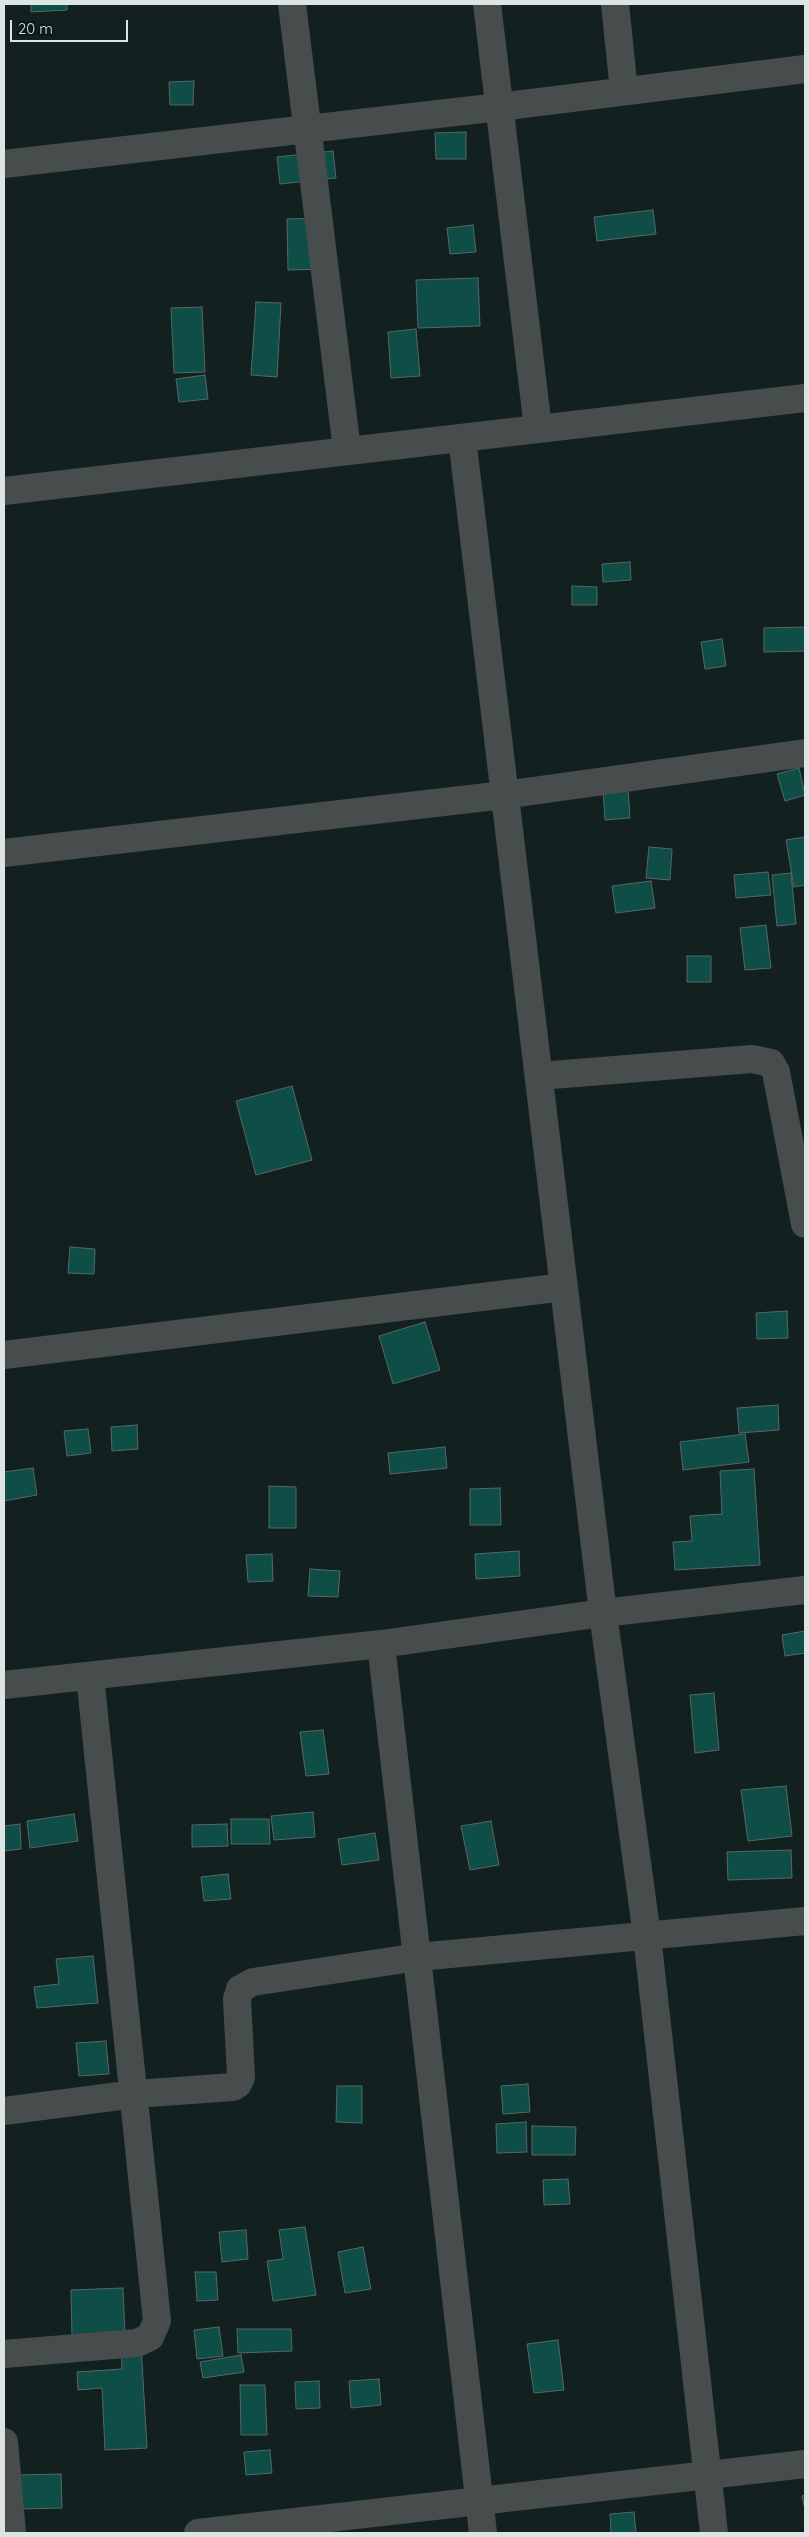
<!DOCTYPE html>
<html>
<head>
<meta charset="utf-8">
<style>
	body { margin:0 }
	#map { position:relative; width:809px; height:2537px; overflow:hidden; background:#12211f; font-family:Quicksand,sans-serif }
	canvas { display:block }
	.frame { position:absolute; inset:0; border:5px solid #dce5e3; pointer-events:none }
	.scale { position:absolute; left:10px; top:20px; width:118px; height:22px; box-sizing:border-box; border:2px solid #dce5e3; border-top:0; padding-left:6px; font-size:15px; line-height:18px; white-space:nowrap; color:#dce5e3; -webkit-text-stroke:4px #091816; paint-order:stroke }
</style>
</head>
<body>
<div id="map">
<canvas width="809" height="2537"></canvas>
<div class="frame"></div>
<div class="scale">20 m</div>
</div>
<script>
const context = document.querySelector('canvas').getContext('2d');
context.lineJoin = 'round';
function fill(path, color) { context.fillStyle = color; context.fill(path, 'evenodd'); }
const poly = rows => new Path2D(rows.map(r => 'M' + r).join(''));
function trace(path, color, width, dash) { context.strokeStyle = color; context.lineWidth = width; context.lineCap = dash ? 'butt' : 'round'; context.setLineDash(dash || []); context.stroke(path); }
const building = poly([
	[31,4,67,4,67,10,31,12,31,4],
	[194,81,193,105,170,105,169,82,194,81],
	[466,132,466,159,436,159,435,133,466,132],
	[333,151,336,178,280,184,277,157,333,151],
	[653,210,656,234,597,241,594,217,653,210],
	[325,218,326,269,288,270,287,219,325,218],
	[473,225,476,252,450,254,447,228,473,225],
	[478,278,480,326,418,328,416,280,478,278],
	[256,302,281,303,277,377,251,375,256,302],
	[202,307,205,372,174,373,171,308,202,307],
	[416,329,420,376,391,378,388,332,416,329],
	[205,375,208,399,179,402,176,379,205,375],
	[630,562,631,580,603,582,602,564,630,562],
	[572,586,597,587,597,605,572,605,572,586],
	[805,627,805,651,764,652,764,628,805,627],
	[722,639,726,666,705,669,701,642,722,639],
	[799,768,805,795,785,801,777,774,799,768],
	[628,790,630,818,605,820,603,791,628,790],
	[805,837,805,885,794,887,786,840,805,837],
	[649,847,672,849,670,880,646,878,649,847],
	[768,872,771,895,736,898,734,875,768,872],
	[791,873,796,924,777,926,772,875,791,873],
	[651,881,655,908,616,913,612,886,651,881],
	[766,925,771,968,745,970,740,928,766,925],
	[687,956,711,956,711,982,687,982,687,956],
	[292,1086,312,1160,256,1175,236,1101,292,1086],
	[70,1247,95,1249,94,1274,68,1273,70,1247],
	[787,1311,788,1338,757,1339,756,1313,787,1311],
	[425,1322,440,1370,393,1384,379,1336,425,1322],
	[778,1405,779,1430,739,1433,737,1408,778,1405],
	[137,1425,138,1449,112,1451,111,1427,137,1425],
	[88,1429,91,1453,67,1456,64,1431,88,1429],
	[745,1434,749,1462,683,1470,680,1442,745,1434],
	[445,1447,447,1468,390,1474,388,1453,445,1447],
	[33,1468,37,1495,4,1501,4,1472,33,1468],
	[754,1469,760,1565,675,1570,673,1542,692,1541,690,1516,722,1514,720,1471,754,1469],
	[269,1486,296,1487,296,1528,269,1528,269,1486],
	[500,1488,501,1525,470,1525,470,1489,500,1488],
	[519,1551,520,1576,476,1579,475,1554,519,1551],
	[272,1554,273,1581,248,1582,246,1555,272,1554],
	[310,1569,340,1571,338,1597,308,1596,310,1569],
	[805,1631,805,1653,785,1656,782,1635,805,1631],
	[714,1693,719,1750,695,1753,690,1695,714,1693],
	[323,1730,329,1774,306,1776,300,1732,323,1730],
	[786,1786,792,1836,748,1841,741,1790,786,1786],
	[313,1812,315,1837,274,1840,271,1816,313,1812],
	[74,1814,78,1841,30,1848,27,1821,74,1814],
	[231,1819,269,1819,270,1844,231,1844,231,1819],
	[491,1821,499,1865,470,1870,461,1826,491,1821],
	[20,1824,21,1849,4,1851,4,1826,20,1824],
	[227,1824,228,1846,192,1847,192,1825,227,1824],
	[375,1833,379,1860,342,1865,338,1839,375,1833],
	[791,1850,792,1878,728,1880,727,1852,791,1850],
	[228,1874,231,1899,204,1901,201,1877,228,1874],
	[93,1956,98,2003,37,2008,34,1987,59,1984,56,1959,93,1956],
	[106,2041,109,2074,79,2076,76,2043,106,2041],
	[528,2084,530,2112,503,2114,501,2086,528,2084],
	[337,2086,362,2086,362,2123,336,2122,337,2086],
	[526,2122,527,2152,497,2153,496,2124,526,2122],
	[532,2126,576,2127,575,2155,532,2155,532,2126],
	[568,2179,570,2204,544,2205,543,2180,568,2179],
	[305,2227,316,2295,273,2301,267,2261,283,2259,279,2230,305,2227],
	[246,2230,248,2259,222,2262,219,2232,246,2230],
	[363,2247,371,2289,345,2293,338,2252,363,2247],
	[195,2272,216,2272,218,2300,197,2301,195,2272],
	[123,2288,125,2334,72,2336,71,2290,123,2288],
	[219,2327,223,2356,197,2359,194,2330,219,2327],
	[237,2329,291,2329,292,2351,238,2353,237,2329],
	[558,2340,564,2390,534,2393,527,2344,558,2340],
	[141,2345,147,2448,105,2450,102,2388,78,2390,77,2372,122,2369,121,2346,141,2345],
	[241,2355,244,2372,203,2378,200,2362,241,2355],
	[379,2379,381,2405,351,2408,349,2381,379,2379],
	[319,2381,320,2408,296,2409,295,2382,319,2381],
	[240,2385,265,2385,267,2435,241,2435,240,2385],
	[270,2450,272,2473,246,2475,244,2452,270,2450],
	[61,2474,62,2508,19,2509,18,2475,61,2474],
	[805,2495,805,2510,802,2496,805,2495],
	[634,2512,636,2533,611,2533,610,2514,634,2512]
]);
const street = poly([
	[292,4,347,450],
	[487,4,538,428],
	[615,4,624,91],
	[4,164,499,107,805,69],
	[462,438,603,1613,647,1936,714,2533],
	[4,491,805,398],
	[4,853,504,795,805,753],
	[539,1076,752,1059,771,1063,776,1072,805,1224],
	[4,1355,564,1287],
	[381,1644,483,2533],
	[4,1685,381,1644,603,1613,805,1590],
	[4,2111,135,2094,233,2087,238,2084,241,2077,237,1999,240,1989,253,1982,418,1957,805,1921],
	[4,2354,137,2343,150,2337,157,2321,90,1676],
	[4,2442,12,2533],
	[198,2533,805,2464]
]);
fill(building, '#0f4d47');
trace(building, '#576865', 1);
trace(street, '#464d4c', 28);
</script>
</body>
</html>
